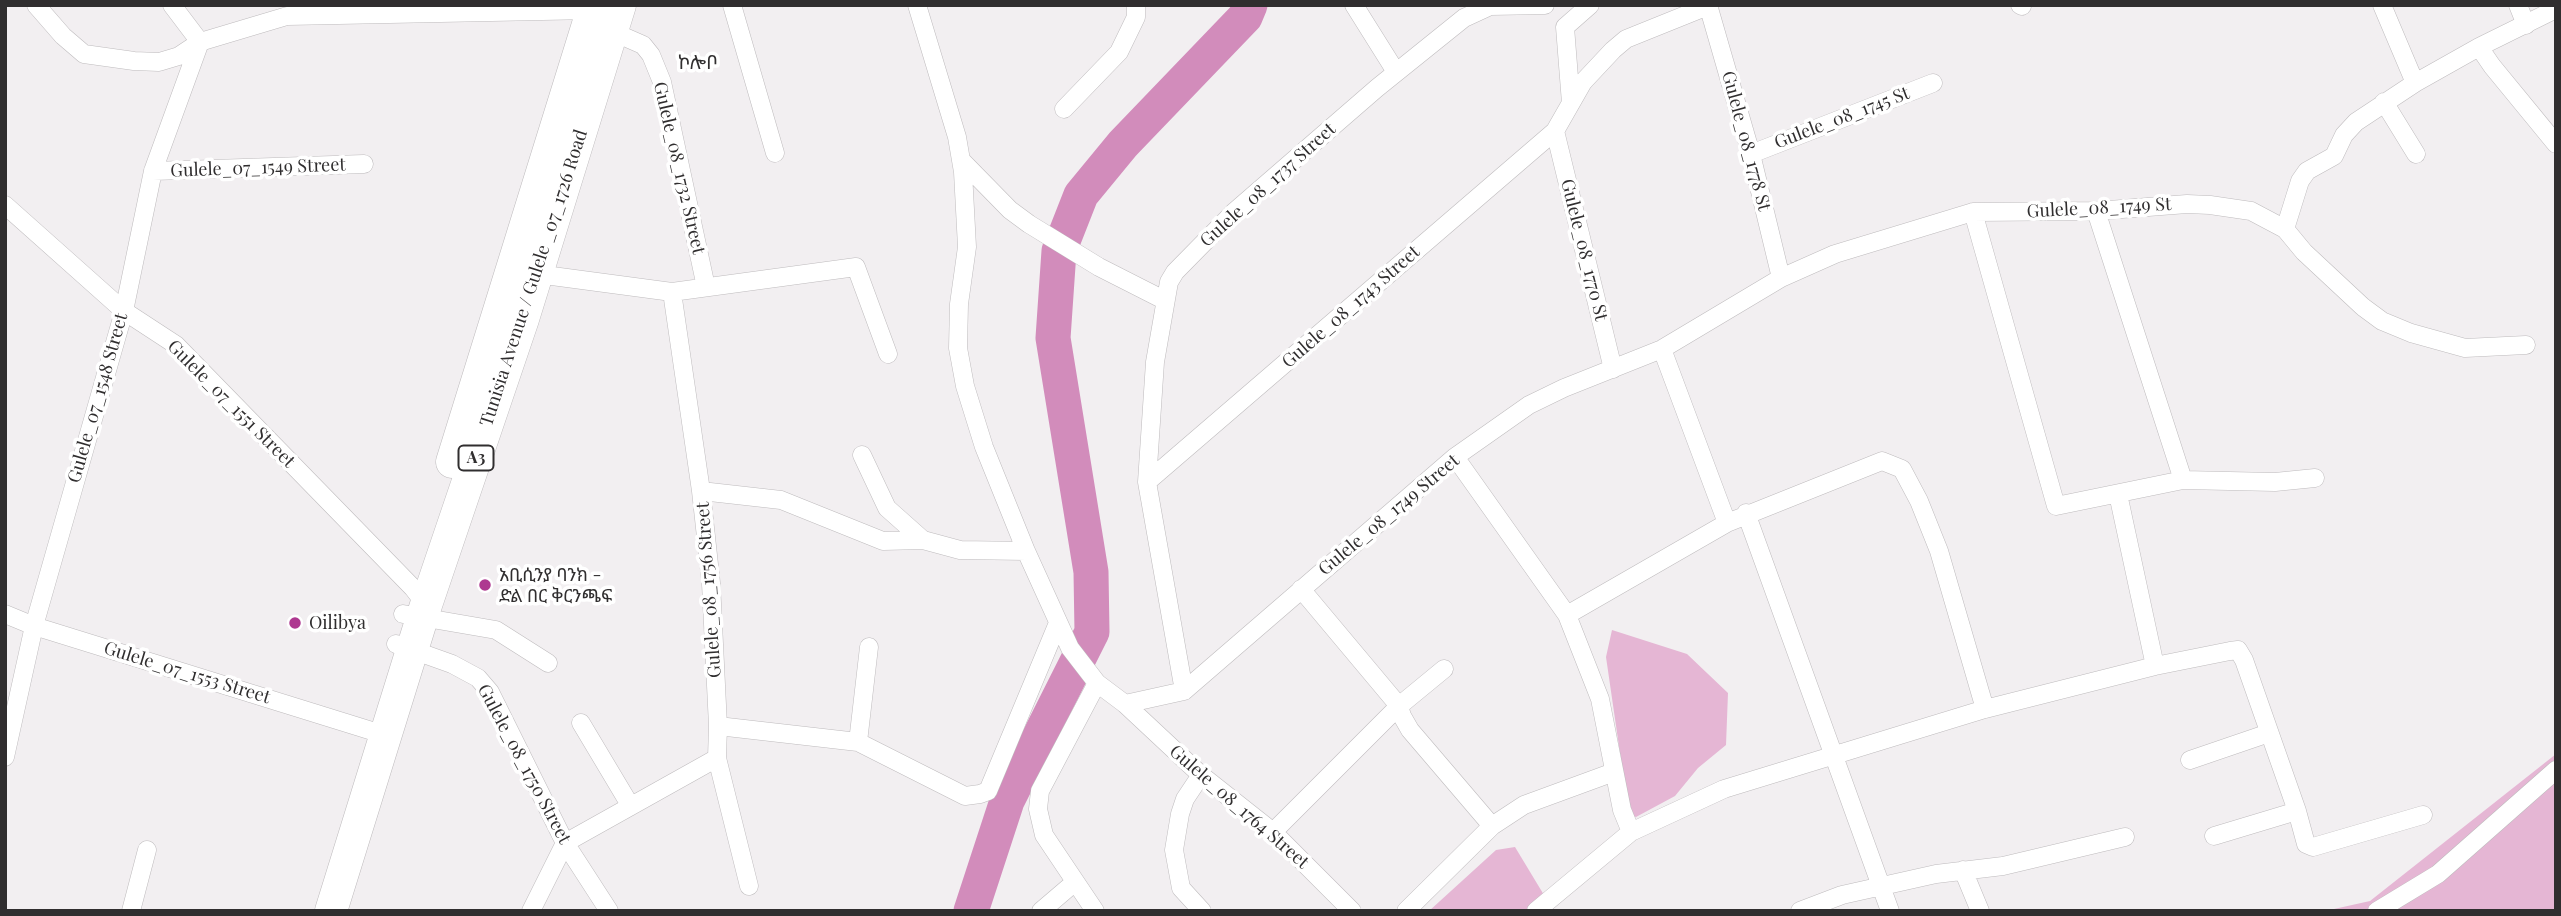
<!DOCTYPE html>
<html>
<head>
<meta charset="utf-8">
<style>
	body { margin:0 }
	#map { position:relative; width:2561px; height:916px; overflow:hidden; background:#f2eff1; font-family:"Playfair Display",serif }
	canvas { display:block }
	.frame { position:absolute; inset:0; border:7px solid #302e2f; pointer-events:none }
</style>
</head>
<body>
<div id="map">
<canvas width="2561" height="916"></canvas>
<div class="frame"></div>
</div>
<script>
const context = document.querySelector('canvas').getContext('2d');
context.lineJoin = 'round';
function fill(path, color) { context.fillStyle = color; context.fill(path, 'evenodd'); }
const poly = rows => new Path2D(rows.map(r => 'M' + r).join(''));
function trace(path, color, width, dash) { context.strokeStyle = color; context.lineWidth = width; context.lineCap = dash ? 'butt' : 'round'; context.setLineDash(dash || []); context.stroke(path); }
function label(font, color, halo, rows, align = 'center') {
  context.font = font + ' "Playfair Display","Noto Sans Ethiopic",serif'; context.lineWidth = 7; context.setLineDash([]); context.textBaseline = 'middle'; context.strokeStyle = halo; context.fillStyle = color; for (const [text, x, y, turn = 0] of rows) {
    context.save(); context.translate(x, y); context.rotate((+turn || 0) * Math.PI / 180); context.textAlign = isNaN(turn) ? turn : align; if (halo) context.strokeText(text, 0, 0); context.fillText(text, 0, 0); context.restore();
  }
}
const green = poly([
	[1612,630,1687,654,1728,693,1726,745,1698,768,1675,796,1636,817,1629,815,1606,657],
	[2556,754,2556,911,2325,911,2370,901],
	[1515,847,1547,900,1535,911,1429,911,1496,850]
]);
const river = poly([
	[971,911,1007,801,1092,632,1091,572,1053,338,1059,251,1081,195,1123,144,1245,17,1250,5]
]);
const street = poly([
	[36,5,63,36,84,54,134,61,159,62,179,56,200,42,287,16,593,10],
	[172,5,200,42],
	[732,5,775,153],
	[917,5,957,137,963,172,967,247,959,304,958,348,965,386,984,447,1026,551,1070,648,1097,683,1125,704,1201,775,1273,832,1352,911],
	[1354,5,1396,72],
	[1708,5,1751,154,1781,278],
	[2020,5,2022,6],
	[2382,5,2415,83],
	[2518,5,2526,25],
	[611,31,643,45,651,55,662,82,706,287],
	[2479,47,2492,66,2556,144],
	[2384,102,2416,154],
	[1571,103,1565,27,1590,5],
	[1064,109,1119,52,1136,17,1136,5],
	[1555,131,1613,369],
	[1751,154,1933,83],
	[961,160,1010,210,1029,224,1099,267,1164,300],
	[153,171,364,164],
	[5,205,124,311,176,345,413,588,426,605],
	[2096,211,2183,480],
	[1973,212,2056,506,2183,480,2275,482,2315,478],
	[2285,229,2304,252,2363,307,2382,321,2411,333,2465,348,2526,345],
	[537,274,672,292,856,267,888,354],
	[672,292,701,491,711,583,718,726,717,758,749,886],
	[1662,349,1727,523],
	[862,455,887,508,923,540],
	[1455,457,1567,615,1600,699,1622,810,1631,832],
	[1147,482,1555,131,1583,82,1613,50,1626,39,1708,6],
	[701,491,781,500,883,541,923,540,960,550,1026,551],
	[2118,494,2155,666],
	[1746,513,1890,911],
	[5,614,34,626,385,735],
	[403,614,496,630,548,663],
	[1567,615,1727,523,1882,461,1902,469,1919,501,1939,551,1985,709],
	[396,644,452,664,478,678,490,692,565,843,609,911],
	[1444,669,1399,706,1402,716,1410,730,1492,826],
	[1184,691,1147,482,1155,362,1169,282,1175,272,1234,212,1377,88,1464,18,1490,6,1545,5],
	[1125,704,1184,691,1455,457,1529,405,1564,388,1662,349,1781,278,1835,254,1973,212,2096,211,2187,204,2210,205,2251,211,2285,229,2300,181,2307,171,2334,156,2344,135,2356,122,2415,83,2479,47,2556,9],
	[581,723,630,805],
	[718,726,858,742,965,796,980,794,988,791,1058,623],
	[858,742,869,647],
	[5,757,34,626,124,311,153,171,200,42],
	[2190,760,2269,733],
	[1201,775,1185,799,1180,814,1174,850,1181,888,1202,911],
	[1273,832,1399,706,1301,589],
	[2214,836,2297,811],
	[565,843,717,758],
	[1963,870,1980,911],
	[131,911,147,850],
	[531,911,565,843],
	[1041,911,1075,882],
	[1095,911,1044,835,1038,809,1040,791,1097,683],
	[1406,911,1492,826,1524,805,1614,772],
	[1536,911,1631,832,1724,789,1985,709,2155,666,2230,651,2238,650,2244,660,2297,811,2306,844,2313,847,2423,815],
	[1800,911,1842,895,1936,874,2003,866,2125,837],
	[2377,911,2438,874,2556,770]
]);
const highway = poly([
	[452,462,594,5],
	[331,911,426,605,523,319,620,5]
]);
const markers = [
	[485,585,7,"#ae3890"],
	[295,623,7,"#ae3890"]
];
const shields = [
	[476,458,35]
];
const shieldNames = [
	["A3",476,458]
];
const streetNames = [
	["Gulele_08_1745 St",1842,118,-21],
	["Gulele_08_1778 St",1746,141,75],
	["Gulele_07_1549 Street",258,168,-2],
	["Gulele_08_1732 Street",679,168,77],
	["Gulele_08_1737 Street",1268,185,-42],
	["Gulele_08_1749 St",2099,208,-3],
	["Gulele_08_1770 St",1584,250,76],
	["Tunisia Avenue / Gulele _07_1726 Road",534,278,-72],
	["Gulele_08_1743 Street",1351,307,-41],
	["Gulele_07_1548 Street",98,398,-74],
	["Gulele_07_1551 Street",231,404,45],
	["Gulele_08_1749 Street",1389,515,-40],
	["Gulele_08_1756 Street",709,590,-94],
	["Gulele_07_1553 Street",187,673,17],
	["Gulele_08_1750 Street",524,764,62],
	["Gulele_08_1764 Street",1239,807,41]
];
const poiNames = [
	["አቢሲንያ ባንክ -",499,575],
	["ድል በር ቅርንጫፍ",499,596],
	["Oilibya",309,623]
];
const neighbourhoodNames = [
	["ኮሎቦ",698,63]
];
fill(green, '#e5b6d4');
trace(river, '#d28cbb', 35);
trace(street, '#bebbbd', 19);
trace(highway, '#bebbbd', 33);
trace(street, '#fff', 18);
trace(highway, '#fff', 32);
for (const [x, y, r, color] of markers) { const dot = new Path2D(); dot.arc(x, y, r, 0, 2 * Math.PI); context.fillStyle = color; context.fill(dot); trace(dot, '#fff', 2.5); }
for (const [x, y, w] of shields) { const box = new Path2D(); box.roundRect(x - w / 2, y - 12.5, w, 25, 5); context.fillStyle = '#fff'; context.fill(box); trace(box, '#302e2f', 2); }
label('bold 16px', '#302e2f', null, shieldNames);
label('18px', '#302e2f', '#fff', streetNames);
label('18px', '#302e2f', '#fff', poiNames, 'left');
label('19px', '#302e2f', '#fff', neighbourhoodNames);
</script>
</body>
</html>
